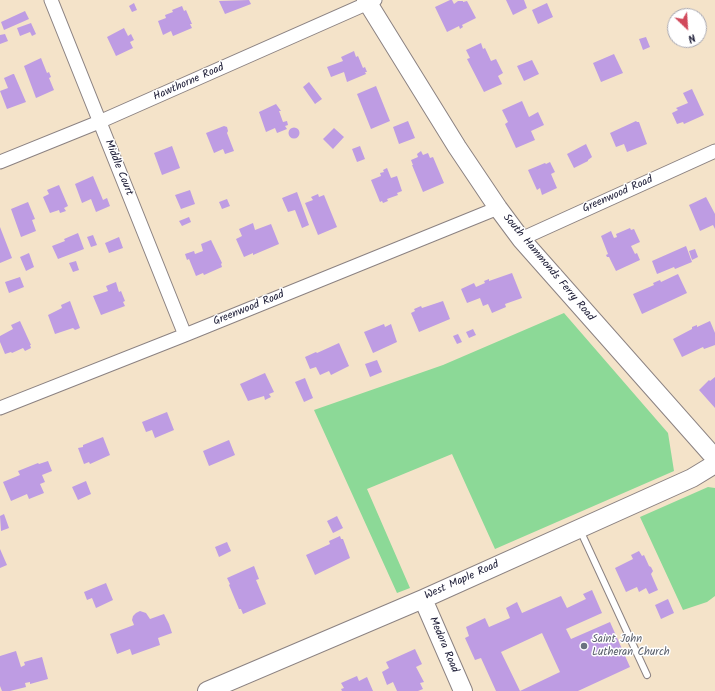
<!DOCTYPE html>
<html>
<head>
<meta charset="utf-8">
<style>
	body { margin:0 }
	#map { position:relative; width:715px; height:691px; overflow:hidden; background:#f4e3c9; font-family:Kalam,sans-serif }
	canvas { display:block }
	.north { position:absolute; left:667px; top:8px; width:40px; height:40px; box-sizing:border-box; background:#fff; border:1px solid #a7a7b1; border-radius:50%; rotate:155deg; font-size:11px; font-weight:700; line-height:16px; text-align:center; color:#22223b }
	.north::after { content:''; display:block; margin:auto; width:14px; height:18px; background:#d1495b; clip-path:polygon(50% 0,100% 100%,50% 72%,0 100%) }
</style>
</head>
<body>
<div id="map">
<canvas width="715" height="691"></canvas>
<div class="north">N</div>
</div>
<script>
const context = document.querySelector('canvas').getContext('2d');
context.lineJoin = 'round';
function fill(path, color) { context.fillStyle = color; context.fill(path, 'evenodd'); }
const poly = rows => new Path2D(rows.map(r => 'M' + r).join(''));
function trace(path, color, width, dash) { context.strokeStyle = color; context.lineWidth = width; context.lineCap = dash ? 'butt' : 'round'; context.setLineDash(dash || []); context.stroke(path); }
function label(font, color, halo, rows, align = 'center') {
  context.font = font + ' Kalam,sans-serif'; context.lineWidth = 3; context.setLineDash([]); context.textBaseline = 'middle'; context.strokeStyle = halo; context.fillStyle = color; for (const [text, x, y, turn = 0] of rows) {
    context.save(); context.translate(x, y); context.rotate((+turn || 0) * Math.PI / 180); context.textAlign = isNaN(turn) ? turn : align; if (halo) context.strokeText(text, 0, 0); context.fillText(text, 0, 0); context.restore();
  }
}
const green = poly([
	[564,313,668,433,674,471,495,549,452,454,367,489,410,588,397,593,314,410,443,365],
	[708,487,715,488,715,596,707,602,683,610,640,517]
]);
const building = poly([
	[249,0,251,4,225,14,219,1],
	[450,0,452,0,454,4,458,1,463,1,463,2,467,1,476,18,462,25,463,27,460,29,459,26,447,32,435,7],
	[506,0,524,0,527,8,513,15],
	[134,3,137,10,132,12,129,6],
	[547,3,553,17,538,24,532,10],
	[182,6,184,11,186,10,192,24,190,24,192,28,173,36,171,31,163,35,158,21,166,18,165,15,173,12,172,10],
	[25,11,29,19,4,30,1,22],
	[31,23,36,34,32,36,30,32,20,36,17,28],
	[124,28,128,36,131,34,134,40,130,42,133,48,116,56,107,37],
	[5,34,8,41,0,44,0,35],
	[646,37,650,47,643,50,639,39],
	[481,43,483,49,485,48,491,61,496,59,503,73,498,76,502,84,484,92,467,59,470,58,466,50],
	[354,51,356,57,358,56,363,68,365,67,367,72,365,72,366,74,347,82,344,72,331,77,327,67,343,61,341,57],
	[614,54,623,73,601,82,593,63],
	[41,58,47,73,49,72,51,77,49,78,54,90,36,98,24,66],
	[532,60,539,74,524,81,517,66],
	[13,74,14,74,26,102,7,109,0,91,8,88,4,78],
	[309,82,322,99,315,104,303,87],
	[376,86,390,121,371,129,357,94],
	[692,89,704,115,684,124,683,122,677,124,672,113,678,110,676,108,688,103,683,93],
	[522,101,529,117,538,112,544,125,531,131,535,140,516,148,505,124,508,122,502,110],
	[276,104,281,111,279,111,283,122,287,121,288,125,285,126,287,129,277,133,275,128,266,132,259,112],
	[408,121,415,138,399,144,393,127],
	[636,121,637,122,639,122,647,144,627,152,624,144,616,147,610,133],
	[224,126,227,127,228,131,227,133,234,151,225,154,223,149,214,153,206,133],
	'288.5 133a5.5 5.5 0 1 1 11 0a5.5 5.5 0 1 1-11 0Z',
	[334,128,344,137,333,149,323,139],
	[586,144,592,157,588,160,588,161,574,168,567,154],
	[172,146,180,168,162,175,154,153],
	[360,146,365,159,357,162,352,149],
	[421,151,423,155,428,153,430,158,433,157,444,183,423,192,412,165,413,165,411,160,418,157,417,154],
	[550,162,555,172,551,174,557,188,542,195,540,188,537,190,528,170,545,163,546,164],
	[387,168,391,178,397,176,402,191,397,193,398,195,387,199,388,201,383,203,382,201,380,202,371,180,381,176,380,173,384,172,383,170],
	[93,176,103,200,107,198,110,206,96,212,91,199,82,203,75,184],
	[59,185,68,206,64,208,66,211,60,213,59,210,50,213,43,197,49,194,47,190],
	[190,190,195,204,181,209,175,195],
	[297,192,309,225,302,228,295,210,288,212,282,198],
	[318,194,319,197,324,195,337,227,318,235,305,203,313,200,311,197],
	[706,197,715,214,715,229,713,225,700,231,689,205],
	[227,199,230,206,222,209,219,202],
	[28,202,35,219,32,220,36,231,21,237,11,209],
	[189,217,191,222,182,226,179,221],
	[253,223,255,230,271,224,279,244,253,255,253,253,244,257,236,239,242,236,239,229],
	[0,227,12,258,0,263],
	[630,228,631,230,634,229,640,242,631,246,635,254,637,253,640,260,616,271,609,257,607,257,606,255,608,254,601,236,611,231,614,238,617,237,616,234],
	[78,233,84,249,58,259,52,246,65,241,64,239],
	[93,235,97,245,91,247,87,237],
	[119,237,123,248,109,253,105,243],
	[211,240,222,263,221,264,222,267,204,275,203,273,196,276,189,259,187,260,185,254,194,251,195,254,203,251,201,244],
	[686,246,692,262,675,269,674,267,657,274,652,261],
	[695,249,698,257,692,260,689,251],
	[29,253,34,267,26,271,20,257],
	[76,261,79,270,73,272,69,263],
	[512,273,522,298,505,304,506,307,492,313,488,304,483,306,480,298,467,303,461,289,474,283,476,287,485,283,484,281,489,279,489,281],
	[678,274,687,293,642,314,633,294,654,285,653,283,660,280,661,282],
	[20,277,24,287,9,293,5,282],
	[116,282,119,292,121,291,125,301,123,302,125,306,101,315,93,296,108,291,106,286],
	[70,301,80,328,75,330,73,328,55,334,48,315,62,308,61,305],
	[443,301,450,319,419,332,411,313,415,311,414,309,421,306,422,308],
	[20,321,31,345,30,345,31,348,25,351,23,348,12,353,11,352,5,354,0,342,0,336,13,329,11,325],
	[710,321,715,333,715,345,704,349,703,347,682,357,673,339,692,329,692,327,697,325,697,327],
	[384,324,385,327,391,324,397,342,373,353,364,332],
	[473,329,476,335,469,338,466,332],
	[458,334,462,342,457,344,453,336],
	[339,343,349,366,331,375,329,371,320,375,316,367,310,369,305,357,316,352,317,353],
	[377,360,382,372,370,377,365,364],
	[265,373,274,392,269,394,271,397,265,400,264,396,248,401,240,384],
	[715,377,715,408,699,390,709,380,710,381],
	[305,378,313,398,304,402,295,382],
	[167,412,174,430,155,438,152,430,146,432,142,422],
	[103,437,110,455,90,464,89,462,84,464,78,448,83,447,83,445],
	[229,440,235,455,209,466,203,451],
	[48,461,52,471,42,475,45,482,40,484,44,493,29,499,27,494,11,501,3,482,20,475,18,471,38,463,39,464],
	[86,481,91,494,78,500,72,487],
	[4,514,9,528,1,531,0,516],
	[337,516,343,528,333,533,327,521],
	[340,536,341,539,343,539,350,558,315,575,306,555,330,544,329,541],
	[227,542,231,551,219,557,215,547],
	[0,549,7,565,0,568],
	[639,551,642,556,644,555,649,566,651,567,653,571,651,574,658,590,649,594,646,588,639,592,637,587,626,592,615,568,633,559,631,555],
	[254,566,259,579,256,580,266,604,243,614,241,609,239,609,229,585,230,584,227,578],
	[106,583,113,600,96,608,92,598,87,600,84,592],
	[592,590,602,613,566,629,571,639,610,622,630,667,578,691,496,691,481,658,475,660,465,638,469,636,466,627,485,618,489,627,510,618,506,608,517,602,522,613,561,596,567,608,586,599,583,594],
	[542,633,560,672,520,691,501,652],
	[668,599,674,613,661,619,655,605],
	[140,611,146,613,150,619,164,614,169,624,172,633,158,638,160,645,132,655,130,649,117,654,110,634,134,625,132,620,133,616,136,613],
	[415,649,422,664,416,667,424,682,420,683,423,689,418,691,397,691,393,682,387,685,382,672,389,668,386,662],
	[16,651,21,667,25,665,24,662,42,657,48,679,30,684,30,682,25,683,26,687,10,691,2,691,0,686,0,656],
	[357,676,359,681,367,677,373,691,342,691,341,689,344,688,341,683]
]);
const lane = poly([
	[580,530,647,675]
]);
const street = poly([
	[51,0,185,335],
	[0,162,99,122,375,0],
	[521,239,715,151],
	[0,408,185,335,498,208]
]);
const secondary = poly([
	[366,0,457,147,498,208,521,239,715,458],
	[423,599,463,691],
	[207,691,423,599,692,478,715,464]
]);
const markers = [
	[584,646,4,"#6b7280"]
];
const streetNames = [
	["Hawthorne Road",189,83,-24],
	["Middle Court",118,168,68],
	["Greenwood Road",618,195,-24],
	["South Hammonds Ferry Road",548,268,50],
	["Greenwood Road",249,309,-22],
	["West Maple Road",462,581,-24],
	["Medora Road",443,645,67]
];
const worshipNames = [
	["Saint John",592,640],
	["Lutheran Church",592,653]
];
fill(green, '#8cd997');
fill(building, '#be9ce3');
trace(lane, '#8b8282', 8);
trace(street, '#8b8282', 15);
trace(secondary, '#8b8282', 20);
trace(lane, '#fff', 6);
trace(street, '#fff', 13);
trace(secondary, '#fff', 18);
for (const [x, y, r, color] of markers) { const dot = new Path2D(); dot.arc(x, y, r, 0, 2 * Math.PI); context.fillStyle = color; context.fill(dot); trace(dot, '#fff', 1.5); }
label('11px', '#22223b', '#fff', streetNames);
label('11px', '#5b616d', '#fff', worshipNames, 'left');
</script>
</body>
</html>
